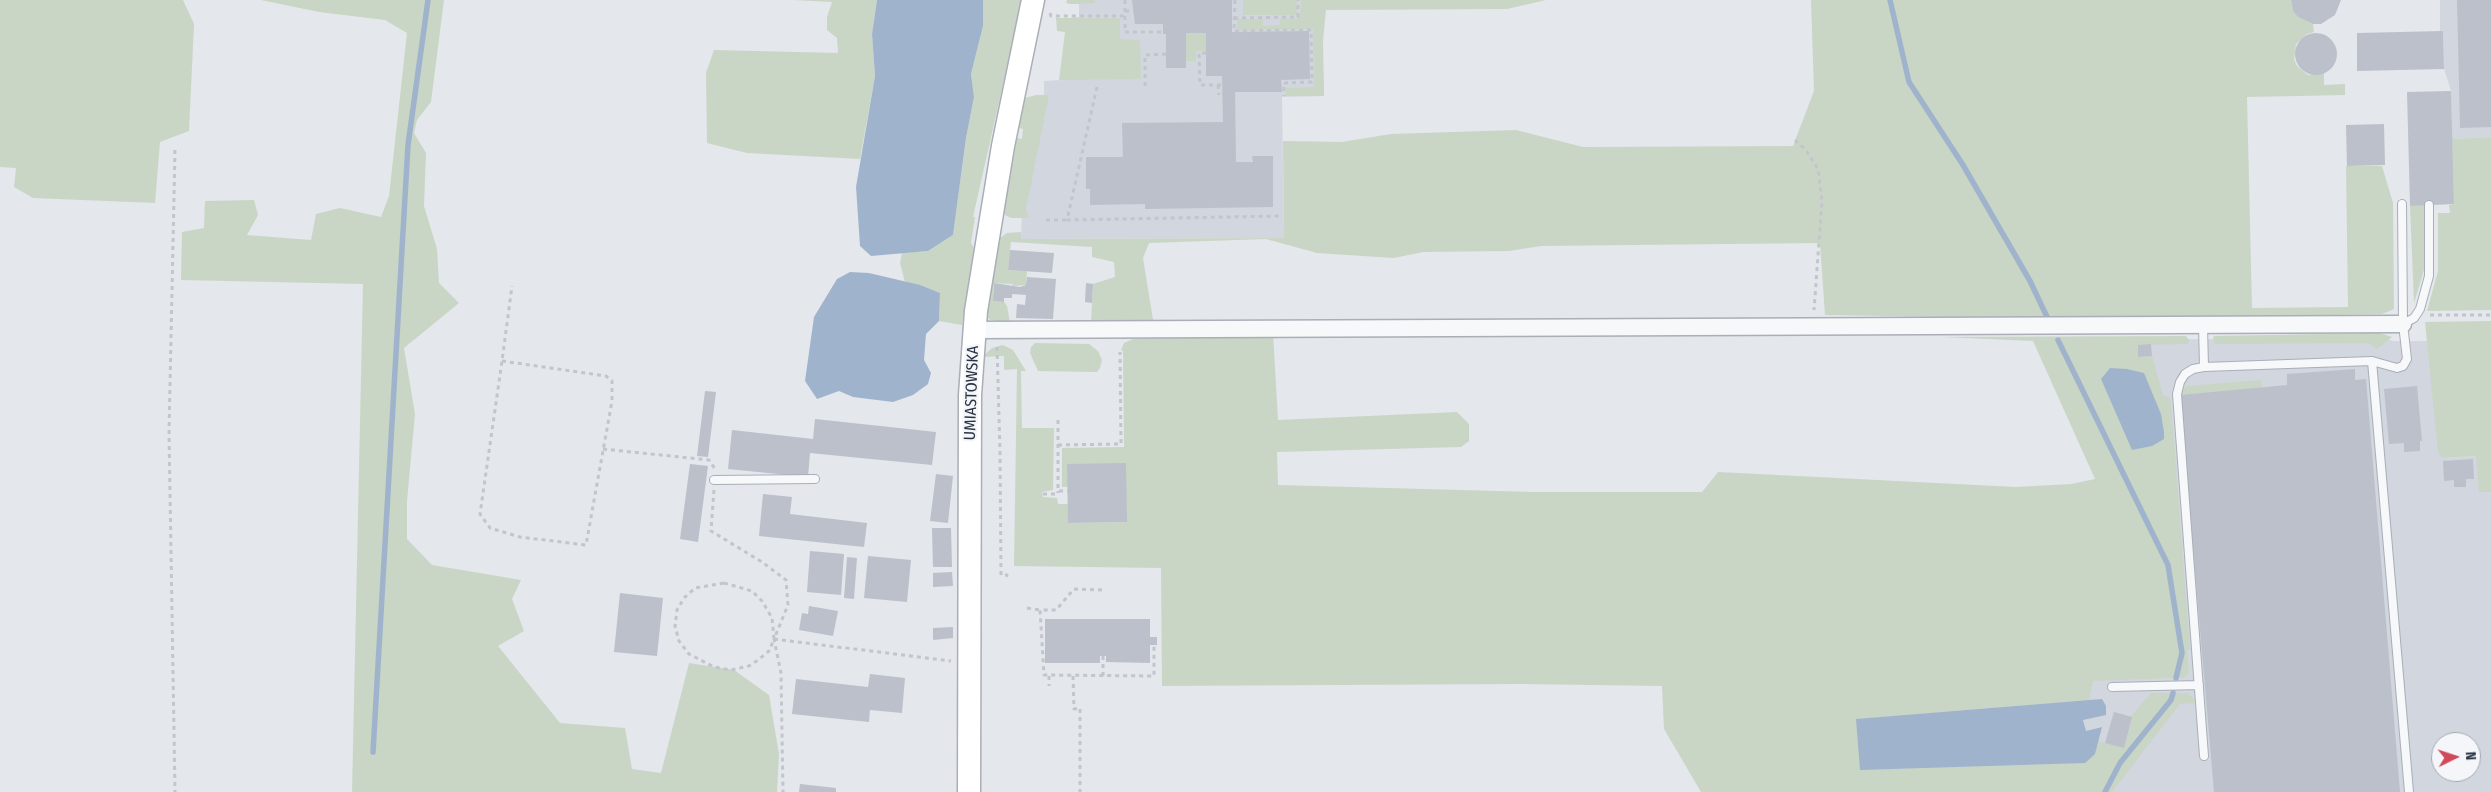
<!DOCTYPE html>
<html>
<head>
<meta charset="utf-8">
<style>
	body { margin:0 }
	#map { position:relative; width:2491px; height:792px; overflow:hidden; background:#e4e7ec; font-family:"Fira Sans Condensed",sans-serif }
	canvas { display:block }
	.north { position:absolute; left:2431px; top:732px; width:50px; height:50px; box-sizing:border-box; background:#f4f6f9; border:1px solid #a4a8b1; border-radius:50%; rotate:86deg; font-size:14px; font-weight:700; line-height:20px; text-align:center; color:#2b3445 }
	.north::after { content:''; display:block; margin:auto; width:18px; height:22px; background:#d1495b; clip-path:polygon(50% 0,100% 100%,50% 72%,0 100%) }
</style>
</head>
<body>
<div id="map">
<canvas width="2491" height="792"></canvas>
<div class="north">N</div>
</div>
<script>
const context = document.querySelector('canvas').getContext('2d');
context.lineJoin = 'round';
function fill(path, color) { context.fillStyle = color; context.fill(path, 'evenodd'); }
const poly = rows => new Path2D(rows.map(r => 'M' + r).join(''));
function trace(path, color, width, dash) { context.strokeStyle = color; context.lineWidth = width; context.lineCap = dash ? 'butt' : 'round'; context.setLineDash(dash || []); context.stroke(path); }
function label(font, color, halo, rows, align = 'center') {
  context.font = font + ' "Fira Sans Condensed",sans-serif'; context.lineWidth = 4.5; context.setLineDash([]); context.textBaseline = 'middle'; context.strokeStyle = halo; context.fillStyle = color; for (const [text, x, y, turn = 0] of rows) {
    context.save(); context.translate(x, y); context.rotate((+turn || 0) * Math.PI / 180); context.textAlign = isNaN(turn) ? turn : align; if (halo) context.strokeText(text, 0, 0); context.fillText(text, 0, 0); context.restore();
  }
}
const built = poly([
	[1072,0,1321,0,1324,96,1282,97,1284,238,1021,239,1022,211,1044,95,1044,81,1062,80,1069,18,1079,17,1079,4,1071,4],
	[2440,0,2491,0,2491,137,2452,139,2451,91,2444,69,2443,31,2440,31],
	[2384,338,2393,341,2427,341,2443,458,2477,456,2479,492,2491,492,2491,792,2094,792,1855,775,1850,687,2183,678,2068,340],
	[2441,742,2471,742,2471,772,2441,772]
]);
const green = poly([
	[0,0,183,0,194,24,189,131,160,142,155,203,33,198,14,187,16,168,0,167],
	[261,0,444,0,431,102,417,120,414,133,426,153,424,206,437,249,439,283,459,303,404,348,415,414,407,501,407,539,432,565,521,580,512,599,524,631,498,646,560,723,625,728,632,769,661,773,689,663,734,670,769,695,779,754,777,792,352,792,363,284,181,280,182,232,204,228,205,201,254,200,258,215,247,235,311,240,316,214,340,208,381,217,389,196,407,33,385,20,319,12],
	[793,0,877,0,872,34,875,76,860,159,747,153,707,143,706,73,714,50,838,53,837,38,827,30,827,17,832,2],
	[983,0,1022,0,973,217,975,217,971,243,974,248,962,325,939,321,940,293,905,282,900,263,902,253,928,251,953,235,966,138,974,97,971,74,983,26],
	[1067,0,1095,0,1095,3,1071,4,1066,3],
	[1243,0,1297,0,1297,15,1243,15],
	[1301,0,1546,0,1507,9,1326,10,1323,41,1324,96,1286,96,1286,88,1314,87,1313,29,1237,30,1237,19,1263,19,1263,26,1280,25,1280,19,1300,18],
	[1811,0,2291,0,2293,10,2298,17,2313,24,2314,32,2307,34,2296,44,2294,59,2297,66,2308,75,2324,74,2324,85,2345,84,2345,95,2247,97,2252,308,2348,307,2346,166,2382,166,2393,203,2394,309,2382,314,2243,317,2010,318,1825,315,1820,243,1541,246,1509,251,1423,252,1394,258,1317,253,1266,239,1149,243,1143,258,1153,320,1139,323,1091,323,1093,284,1115,277,1114,262,1092,257,1092,247,1011,242,1008,270,1027,271,1026,285,1013,286,1012,284,994,283,993,301,1004,302,1007,306,1010,323,990,320,987,316,994,245,1000,238,1007,233,1021,232,1021,239,1284,238,1283,141,1342,142,1391,134,1516,130,1583,147,1793,146,1814,91],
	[1056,18,1120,18,1120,39,1140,40,1141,79,1059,80,1065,32,1057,31],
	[1186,33,1206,33,1206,51,1196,51,1196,61,1186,61],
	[1036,95,1049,95,1026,209,1029,218,1011,218,1005,215,1004,210,1017,138,1022,139,1023,129,1019,128,1025,98],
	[2491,137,2491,310,2427,311,2438,271,2438,213,2450,213,2449,205,2454,204,2452,139],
	[2424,205,2424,270,2414,303,2410,206],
	[2491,321,2491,492,2479,492,2476,456,2443,458,2438,452,2425,322],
	[1273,333,1278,420,1457,412,1469,424,1469,441,1461,447,1277,452,1278,485,1534,492,1702,492,1718,472,2016,487,2071,484,2095,479,2033,341,1943,337,2186,336,2189,340,2188,344,2138,345,2139,357,2152,356,2163,395,2170,398,2171,402,2190,650,2187,650,2189,673,2184,678,2093,681,2089,700,1857,719,2095,754,2098,741,2124,748,2132,718,2130,717,2151,693,2187,693,2194,698,2195,703,2180,704,2112,792,1701,792,1664,729,1662,686,1520,684,1162,686,1161,568,1014,566,1017,369,1004,370,1004,356,982,357,992,348,1003,345,1013,350,1026,371,1021,371,1022,428,1054,428,1053,490,1042,492,1043,497,1057,498,1058,504,1068,504,1069,523,1127,522,1068,487,1062,487,1062,448,1124,447,1123,351,1121,350,1124,343,1133,339],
	[2380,333,2392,337,2377,349,2369,343,2215,344,2213,339,2214,336],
	[1035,343,1089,344,1098,351,1102,360,1100,368,1097,372,1038,371,1030,353,1031,347],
	[2261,380,2262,388,2180,395,2186,386]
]);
const water = poly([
	[877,0,983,0,983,26,971,74,974,97,966,138,953,235,928,251,871,256,860,246,856,187,875,76,872,34],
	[850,272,869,273,920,285,940,293,939,321,926,334,924,360,931,373,928,384,913,395,893,402,853,397,839,391,817,399,805,381,814,317,837,279],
	[2110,368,2127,369,2144,373,2161,414,2164,432,2164,439,2152,446,2132,450,2101,379],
	[2102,699,2106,706,2106,715,2083,720,2086,731,2102,727,2095,754,2085,763,1860,770,1856,719]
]);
const stream = poly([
	[1890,0,1909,82,1963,165,2030,281,2048,319],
	[2058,340,2168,565,2182,653,2176,678],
	[373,752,408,145,428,0],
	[2105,792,2120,763,2171,700,2173,693]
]);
const building = poly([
	[1132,0,1232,0,1232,32,1309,31,1310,79,1281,80,1282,92,1235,92,1236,162,1253,162,1252,156,1273,156,1273,207,1145,209,1145,204,1090,205,1090,189,1086,189,1086,157,1123,157,1122,123,1223,122,1222,76,1206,76,1206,33,1186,33,1186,68,1166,68,1166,34,1163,34,1163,24,1135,24],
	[2291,0,2341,0,2335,15,2321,24,2313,24,2298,17,2293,11],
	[2457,0,2491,0,2491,127,2460,128],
	[2443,31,2444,69,2357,71,2357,33],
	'2295 54a21 21 0 1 1 42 0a21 21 0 1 1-42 0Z',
	[2451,91,2454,204,2410,206,2407,92],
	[2384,124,2385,165,2347,166,2346,125],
	[1010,250,1054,253,1052,273,1008,270],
	[1027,277,1056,279,1053,319,1016,318,1017,304,1025,305,1026,295,1012,294,1012,298,1004,298,1004,302,993,301,994,283,1020,287,1026,285],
	[1086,283,1093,284,1092,303,1085,302],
	[2151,344,2152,356,2138,357,2138,345],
	[2355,369,2355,380,2366,379,2400,792,2214,792,2180,395,2287,385,2287,374],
	[2417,386,2422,441,2420,441,2420,451,2404,452,2404,443,2389,444,2384,389],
	[705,391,716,392,708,457,697,456],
	[815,419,936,432,932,465,810,453,808,477,728,469,732,430,813,439],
	[2473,459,2474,479,2466,479,2466,487,2454,487,2454,480,2444,481,2443,461],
	[1126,463,1127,522,1068,523,1067,464],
	[690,464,708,466,698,542,680,539],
	[936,474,953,476,948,523,930,521],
	[763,494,792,497,790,514,867,523,864,547,759,536],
	[932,528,951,528,952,567,933,567],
	[810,551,844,554,841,595,807,592],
	[868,556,911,560,907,602,864,598],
	[847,557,857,558,854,599,844,598],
	[952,572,953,586,933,587,933,573],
	[620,593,663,598,657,656,614,652],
	[809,606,838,611,833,636,799,630,802,613,808,614],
	[1045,619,1150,619,1150,637,1157,637,1157,645,1150,645,1150,663,1106,662,1106,656,1100,656,1100,663,1045,663],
	[953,627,953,638,933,640,933,628],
	[870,674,905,678,902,713,870,710,869,722,792,714,796,679,868,687],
	[2114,712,2132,717,2124,748,2105,743],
	[800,784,836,788,836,792,799,792]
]);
const path = poly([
	[1125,0,1125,32,1163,32],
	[1235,0,1234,31,1311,30,1312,82,1284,83,1284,96],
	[1125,11,1134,11],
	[1050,13,1051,16,1125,16],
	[1234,18,1298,17,1298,0],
	[1206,53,1199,53,1200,85,1222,85],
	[1218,85,1219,95],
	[1145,86,1145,55,1166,54],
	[1097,87,1067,220,1280,216],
	[1795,140,1806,150,1818,169,1822,201,1814,310],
	[175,150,169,432,175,792],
	[1046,220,1067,220],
	[2430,315,2491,315],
	[997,347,1000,452,1001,575,1007,575,1006,580],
	[502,361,606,376,612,381,612,401,586,545,520,537,490,528,480,514,502,361,512,286],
	[1058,420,1058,491,1068,491],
	[1058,445,1121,444,1120,352],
	[603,449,709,460,715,469],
	[714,490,711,531,762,562,786,580,788,605,774,639,781,673,783,792],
	[1043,494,1058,494,1058,491],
	[724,583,752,591,762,601,772,618,774,639,769,651,758,660,749,666,731,670,714,667,689,654,679,641,675,626,677,610,684,598,695,588,724,583],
	[1102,590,1074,589,1056,610,1040,610,1044,675,1154,676,1154,645],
	[1027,608,1040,610],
	[774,639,951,661],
	[1049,676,1049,686],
	[1073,676,1074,709,1080,708,1080,792],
	[1103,676,1103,656]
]);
const service = poly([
	[2403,324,2414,318,2420,309,2429,276,2429,205],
	[2203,325,2204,367],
	[2372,361,2397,368,2403,366,2407,359,2403,324,2402,204],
	[714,480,815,479],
	[2112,687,2199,685],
	[2204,756,2177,394,2180,382,2185,374,2193,369,2204,367,2372,361,2409,792]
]);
const minor = poly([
	[975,330,2403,324]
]);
const secondary = poly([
	[969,792,970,395,976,311,1003,146,1033,0]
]);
const streetNames = [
	["UMIASTOWSKA",972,393,-88]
];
fill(built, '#d2d6de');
fill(green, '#c9d6c5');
fill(water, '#9fb4cc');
trace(stream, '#9fb4cc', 5.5);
fill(building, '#bbc0ca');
trace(service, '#a9aeb7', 10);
trace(minor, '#a9aeb7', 19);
trace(secondary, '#a9aeb7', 25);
trace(path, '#c2c5cb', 3, [4, 4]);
trace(service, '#f7f8fa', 8);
trace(minor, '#f7f8fa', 16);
trace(secondary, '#fff', 22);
label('16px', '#2b3445', '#f4f6f9', streetNames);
</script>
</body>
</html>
